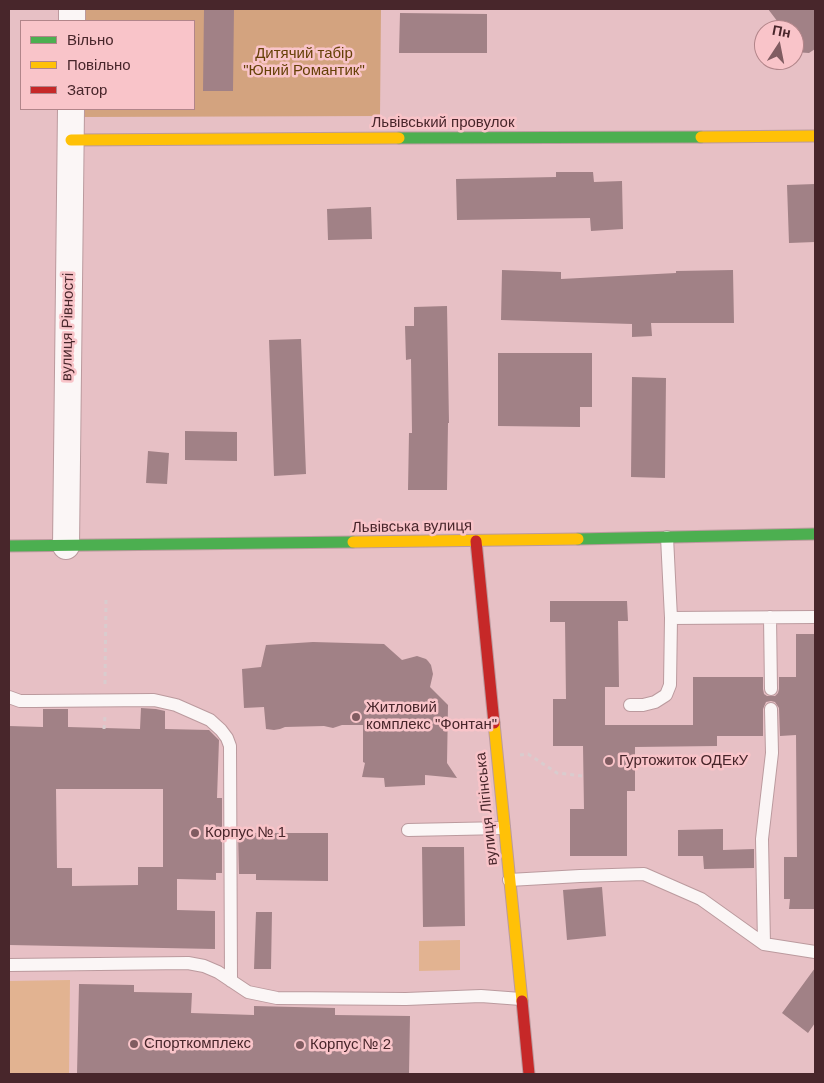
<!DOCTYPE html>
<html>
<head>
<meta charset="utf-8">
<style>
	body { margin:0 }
	#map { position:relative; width:824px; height:1083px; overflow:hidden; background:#e7c0c5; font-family:Helvetica,sans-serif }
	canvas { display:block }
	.frame { position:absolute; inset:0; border:10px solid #48262b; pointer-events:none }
	.legend { position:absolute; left:20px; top:20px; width:175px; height:90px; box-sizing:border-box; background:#f9c4c9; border:1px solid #b2858a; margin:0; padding:6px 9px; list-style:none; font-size:15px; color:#48262b }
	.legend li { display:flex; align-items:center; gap:10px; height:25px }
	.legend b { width:25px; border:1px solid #b2858a }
	.north { position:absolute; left:754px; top:20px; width:50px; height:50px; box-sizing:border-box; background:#f9c4c9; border:1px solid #b2858a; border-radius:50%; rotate:11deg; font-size:14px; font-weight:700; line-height:20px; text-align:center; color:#48262b }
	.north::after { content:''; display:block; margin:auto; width:18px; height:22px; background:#805c61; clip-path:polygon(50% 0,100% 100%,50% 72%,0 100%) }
</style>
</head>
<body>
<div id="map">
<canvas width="824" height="1083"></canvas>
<div class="frame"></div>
<ul class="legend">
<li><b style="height:6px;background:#4caf50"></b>Вільно</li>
<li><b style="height:6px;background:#ffc107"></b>Повільно</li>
<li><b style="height:6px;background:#c62828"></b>Затор</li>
</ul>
<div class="north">Пн</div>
</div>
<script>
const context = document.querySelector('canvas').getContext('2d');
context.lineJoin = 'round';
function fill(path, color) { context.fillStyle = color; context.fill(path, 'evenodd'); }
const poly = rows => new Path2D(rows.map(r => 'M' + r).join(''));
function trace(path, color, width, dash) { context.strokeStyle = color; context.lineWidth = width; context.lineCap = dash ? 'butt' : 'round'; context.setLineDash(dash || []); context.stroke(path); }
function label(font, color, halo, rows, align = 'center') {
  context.font = font + ' Helvetica,sans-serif'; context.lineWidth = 5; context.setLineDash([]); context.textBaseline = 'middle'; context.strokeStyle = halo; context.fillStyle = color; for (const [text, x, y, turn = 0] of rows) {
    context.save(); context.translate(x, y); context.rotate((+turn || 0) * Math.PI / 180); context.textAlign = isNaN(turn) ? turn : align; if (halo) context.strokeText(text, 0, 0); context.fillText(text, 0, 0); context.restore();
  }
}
const green = poly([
	[460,940,460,970,419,971,419,941],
	[70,980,69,1074,9,1074,9,981]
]);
const forest = poly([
	[84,9,381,9,380,116,82,117,82,109,194,109,194,21,84,21]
]);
const building = poly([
	[204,9,234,9,233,91,203,91],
	[768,9,815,9,815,49,809,53,794,52,794,30,784,30],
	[400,13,487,14,487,53,399,53],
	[556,172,593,172,594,182,622,181,623,229,591,231,590,218,457,220,456,179,556,177],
	[815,184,815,242,789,243,787,185],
	[371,207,372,239,328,240,327,209],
	[502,270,561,272,561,279,676,273,676,271,733,270,734,323,651,323,652,336,632,337,632,324,501,320],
	[447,306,449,423,448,423,447,490,408,490,409,433,412,433,411,359,406,360,405,326,414,326,414,307],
	[301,339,306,474,274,476,269,340],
	[498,353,592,353,592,407,580,407,580,427,498,426],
	[632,377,666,378,665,478,631,477],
	[185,431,237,432,237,461,185,460],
	[148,451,169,453,167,484,146,483],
	[550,601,627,601,628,621,618,621,619,687,605,687,605,725,693,725,693,677,763,677,763,689,764,694,767,696,775,696,778,693,779,689,779,677,796,677,796,634,815,634,815,909,789,909,790,899,784,899,784,857,797,857,796,735,780,736,779,708,775,702,771,701,766,702,763,709,763,736,717,736,717,746,635,747,635,791,627,791,627,856,570,856,570,809,584,809,583,746,553,746,553,699,566,699,565,622,550,622],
	[313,642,384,644,402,660,417,656,426,659,428,661,431,665,433,674,430,687,448,705,447,763,457,778,425,775,425,785,385,787,384,778,362,777,365,763,363,762,363,725,342,725,333,728,324,726,285,727,280,729,274,730,266,729,264,707,244,708,242,669,261,667,266,645],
	[141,708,156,709,165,711,165,729,209,730,219,740,217,798,222,798,222,873,216,873,216,880,177,879,177,910,215,911,215,949,9,945,9,726,43,727,43,709,68,709,68,727,140,729],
	[56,789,163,789,163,867,138,867,138,885,72,886,72,868,57,868],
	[723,829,723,850,754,849,754,868,704,869,703,856,678,856,678,830],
	[238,833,328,833,328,881,256,880,256,874,239,874],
	[422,847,464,847,465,926,423,927],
	[602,887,606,936,567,940,563,890],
	[256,912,272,912,271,969,254,969],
	[815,968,815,1023,808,1033,782,1013],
	[79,984,134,985,134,992,192,993,191,1013,254,1015,254,1006,335,1008,335,1015,410,1016,409,1074,77,1074]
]);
const path = poly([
	[105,684,106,598],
	[104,729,105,716],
	[520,755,528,754,557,773,583,776]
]);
const lane = poly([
	[770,617,771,689],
	[671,618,815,617],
	[9,697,20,701,33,701,154,700,176,705,210,720,221,730,227,738,230,746,231,981],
	[630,705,643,705,655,702,666,695,670,685,671,618,667,537],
	[408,830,504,828],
	[509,880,580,876,644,874,701,899,764,944,815,952],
	[764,944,762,839,772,753,771,709],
	[9,965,188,963,204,966,218,972,248,992,277,998,406,999,481,996,521,999]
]);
const street = poly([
	[72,21,72,9],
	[66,546,71,109]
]);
const fast = poly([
	[399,138,701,137],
	[578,539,815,534],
	[9,546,353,542]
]);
const slow = poly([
	[701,137,815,136],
	[71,140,399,138],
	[353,542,578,539],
	[494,723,522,1001]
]);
const jam = poly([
	[476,541,494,723],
	[522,1001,529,1074]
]);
const markers = [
	[356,717,5,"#805c61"],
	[609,761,5,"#805c61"],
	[195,833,5,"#805c61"],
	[134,1044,5,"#805c61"],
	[300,1045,5,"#805c61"]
];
const parkNames = [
	["Дитячий табір",304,54],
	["\"Юний Романтик\"",304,71]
];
const streetNames = [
	["Львівський провулок",443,123],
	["вулиця Рівності",68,327,-89],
	["Львівська вулиця",412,527,-1],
	["вулиця Лігінська",487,809,-96]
];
const poiNames = [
	["Житловий",366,708],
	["комплекс \"Фонтан\"",366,725],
	["Гуртожиток ОДЕкУ",619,761],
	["Корпус № 1",205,833],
	["Спорткомплекс",144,1044],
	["Корпус № 2",310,1045]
];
fill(green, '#e2b391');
fill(forest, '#d3a37f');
fill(building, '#a18186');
trace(lane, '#bb9a9e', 14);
trace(street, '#bb9a9e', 28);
trace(fast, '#bb9a9e', 13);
trace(slow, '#bb9a9e', 13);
trace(jam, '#bb9a9e', 13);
trace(path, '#d9ccce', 3, [4, 4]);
trace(lane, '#fbf6f6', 12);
trace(street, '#fbf6f6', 26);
trace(fast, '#4caf50', 11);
trace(slow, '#ffc107', 11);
trace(jam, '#c62828', 11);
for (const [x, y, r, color] of markers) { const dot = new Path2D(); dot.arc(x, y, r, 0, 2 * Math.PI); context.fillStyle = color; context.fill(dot); trace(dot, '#f9c4c9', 2); }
label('15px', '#654007', '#f9c4c9', parkNames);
label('15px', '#48262b', '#f9c4c9', streetNames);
label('15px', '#48262b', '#f9c4c9', poiNames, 'left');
</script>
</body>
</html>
